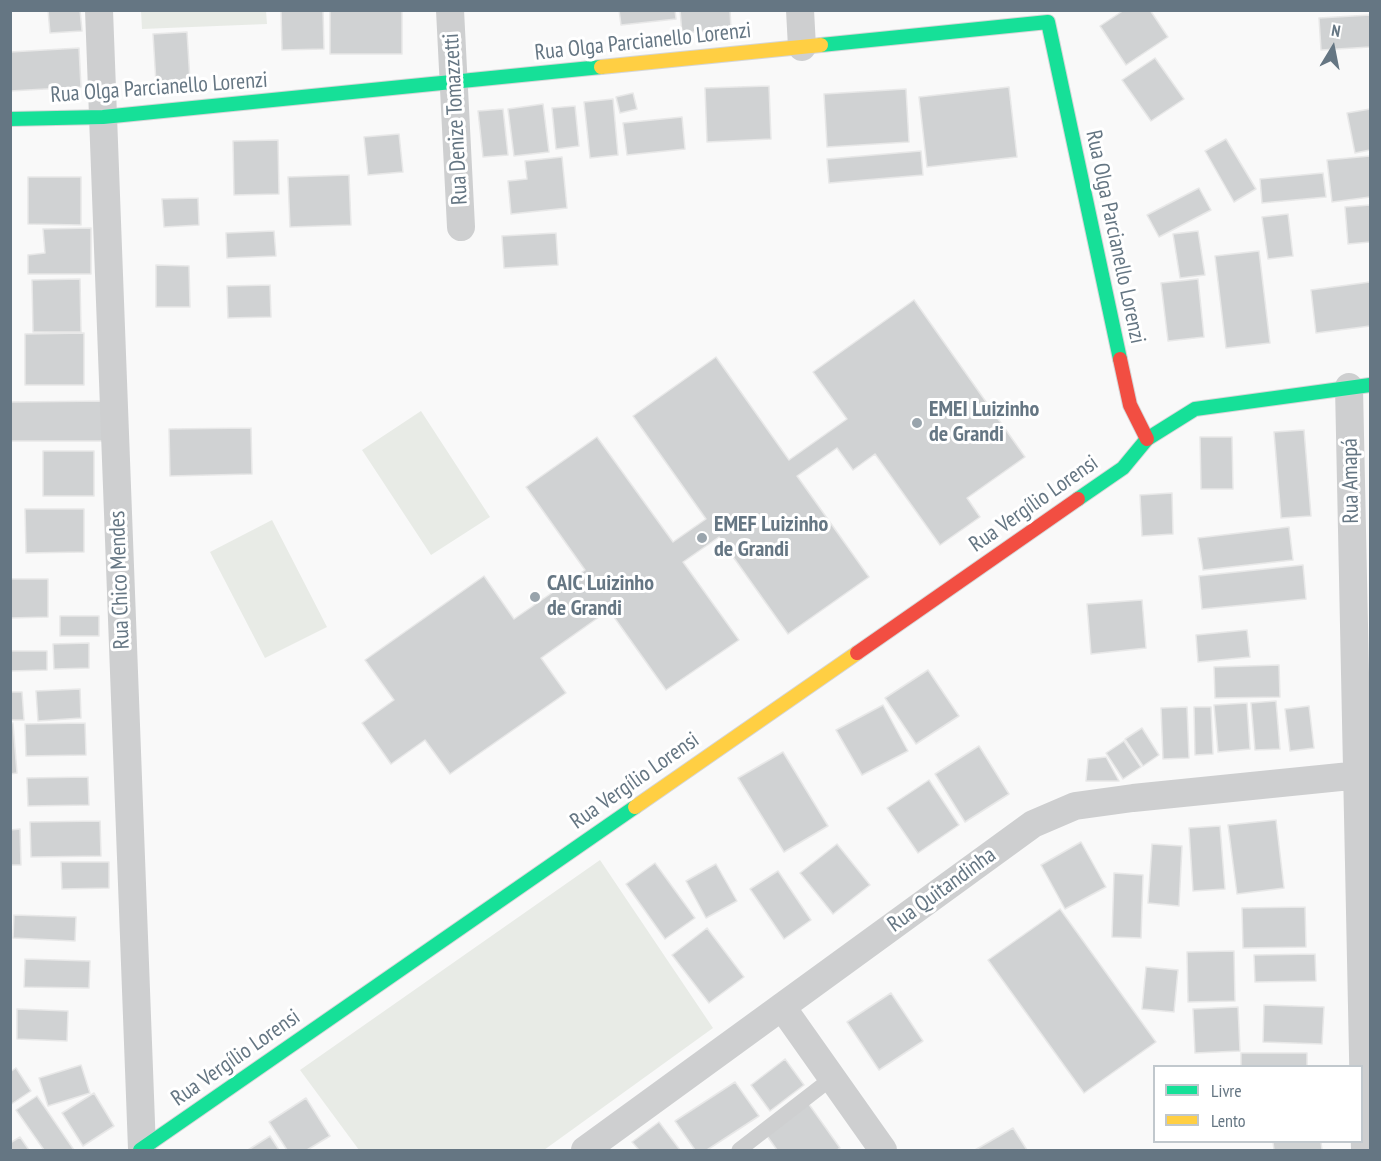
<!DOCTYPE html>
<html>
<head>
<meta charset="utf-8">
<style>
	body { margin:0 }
	#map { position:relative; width:1381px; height:1161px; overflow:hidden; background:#f9f9f9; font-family:"PT Sans Narrow",sans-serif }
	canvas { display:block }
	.frame { position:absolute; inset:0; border:12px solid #657683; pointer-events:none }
	.legend { position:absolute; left:1153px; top:1065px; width:210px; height:78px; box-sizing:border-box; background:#fff; border:2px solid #c1c8cd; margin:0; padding:8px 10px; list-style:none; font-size:18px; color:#657683 }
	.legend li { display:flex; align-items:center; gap:12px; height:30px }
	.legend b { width:30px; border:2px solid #c1c8cd }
	.north { position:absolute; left:1303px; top:18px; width:60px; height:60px; -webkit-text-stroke:4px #fff; paint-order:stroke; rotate:10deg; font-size:16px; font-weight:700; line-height:24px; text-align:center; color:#657683 }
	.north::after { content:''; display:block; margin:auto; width:21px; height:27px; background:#657683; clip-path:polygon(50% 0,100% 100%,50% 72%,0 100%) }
</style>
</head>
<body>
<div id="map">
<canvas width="1381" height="1161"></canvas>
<div class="frame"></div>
<ul class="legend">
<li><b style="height:8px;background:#16e098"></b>Livre</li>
<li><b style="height:8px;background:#ffcf43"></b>Lento</li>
</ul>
<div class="north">N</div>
</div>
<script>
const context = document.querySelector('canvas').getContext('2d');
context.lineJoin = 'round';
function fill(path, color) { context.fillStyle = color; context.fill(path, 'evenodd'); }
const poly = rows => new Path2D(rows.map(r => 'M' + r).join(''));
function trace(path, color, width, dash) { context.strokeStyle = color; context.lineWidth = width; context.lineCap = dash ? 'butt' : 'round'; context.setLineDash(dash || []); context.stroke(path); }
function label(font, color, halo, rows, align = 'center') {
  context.font = font + ' "PT Sans Narrow",sans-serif'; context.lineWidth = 6; context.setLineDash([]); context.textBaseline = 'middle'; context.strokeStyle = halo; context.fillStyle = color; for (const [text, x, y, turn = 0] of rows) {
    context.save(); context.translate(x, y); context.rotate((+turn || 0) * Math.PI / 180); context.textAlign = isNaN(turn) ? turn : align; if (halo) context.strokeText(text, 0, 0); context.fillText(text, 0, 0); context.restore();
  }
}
const green = poly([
	[141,11,266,11,267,24,142,29],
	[421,411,490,517,431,555,362,450],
	[272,520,327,627,265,658,210,552],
	[600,860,713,1028,544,1150,359,1150,300,1070]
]);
const building = poly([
	[48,10,80,10,82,31,50,33,48,10],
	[281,10,323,10,324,49,282,50,281,10],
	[330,10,402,10,402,54,330,54,330,10],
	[619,10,675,10,676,19,621,25,619,10],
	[680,10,730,10,731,29,682,33,680,10],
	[1124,10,1150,10,1168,37,1126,65,1100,26,1124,10],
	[1370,15,1370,47,1321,50,1319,18,1370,15],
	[187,32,190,81,156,83,153,34,187,32],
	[79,48,81,87,10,91,10,52,79,48],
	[1155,58,1184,99,1151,121,1122,80,1155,58],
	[769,86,771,139,707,142,705,88,769,86],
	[1009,87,1017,157,927,167,919,97,1009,87],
	[906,89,909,142,827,147,824,94,906,89],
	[633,93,637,109,620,113,616,97,633,93],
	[613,99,618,155,590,158,584,102,613,99],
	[543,104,549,152,514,156,508,109,543,104],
	[575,106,579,146,556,149,552,108,575,106],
	[503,109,508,155,483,157,478,111,503,109],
	[1370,109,1370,150,1355,153,1347,113,1370,109],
	[682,117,685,149,627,155,623,123,682,117],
	[399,134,403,172,368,175,364,137,399,134],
	[1226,139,1256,189,1234,202,1205,151,1226,139],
	[278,140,279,194,234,195,233,141,278,140],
	[921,151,923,175,829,183,827,159,921,151],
	[1370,156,1370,197,1332,202,1327,160,1370,156],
	[562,157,567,208,511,214,508,181,527,179,525,161,562,157],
	[1323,173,1326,197,1262,203,1260,179,1323,173],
	[349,175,351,225,290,227,288,177,349,175],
	[28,177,81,177,81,225,28,224,28,177],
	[1199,188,1211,210,1159,237,1147,215,1199,188],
	[198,198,199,225,164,227,162,199,198,198],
	[1370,205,1370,242,1348,244,1345,207,1370,205],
	[1288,214,1293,256,1268,259,1262,217,1288,214],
	[91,228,91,274,28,274,28,255,45,253,43,229,91,228],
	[274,231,276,256,227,258,226,233,274,231],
	[1198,231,1205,275,1180,278,1173,234,1198,231],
	[556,233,558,265,504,268,502,236,556,233],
	[1259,251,1270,343,1226,348,1215,256,1259,251],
	[156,265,189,266,190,307,156,307,156,265],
	[80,279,81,332,33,332,32,280,80,279],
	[1198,279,1204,337,1168,341,1161,283,1198,279],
	[1370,282,1370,326,1316,333,1311,290,1370,282],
	[270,285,271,317,228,318,227,286,270,285],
	[914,300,1025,457,967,498,980,517,940,545,875,454,853,470,837,448,797,476,869,577,788,634,719,537,683,562,739,640,666,690,609,610,541,658,566,693,450,774,425,740,391,764,362,723,394,700,365,660,484,576,514,619,585,570,526,487,597,437,673,542,706,519,633,416,716,357,789,460,847,419,813,372,914,300],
	[84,333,84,385,25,385,25,334,84,333],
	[109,401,109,441,10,441,10,402,109,401],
	[251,428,252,474,170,476,169,429,251,428],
	[1304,430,1311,516,1281,518,1274,432,1304,430],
	[1200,437,1232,437,1233,489,1201,489,1200,437],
	[43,451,94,451,94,496,43,496,43,451],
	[1172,493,1173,534,1142,536,1140,495,1172,493],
	[25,509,84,509,84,552,26,553,25,509],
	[1289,527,1293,560,1203,570,1198,538,1289,527],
	[1303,565,1306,599,1202,609,1199,576,1303,565],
	[10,579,48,579,48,617,10,618,10,579],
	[1142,600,1146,648,1091,654,1087,604,1142,600],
	[60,616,99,616,99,636,60,636,60,616],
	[1247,630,1250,657,1198,662,1196,635,1247,630],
	[89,643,89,668,54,669,53,644,89,643],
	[10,651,47,651,47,670,10,671,10,651],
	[1279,665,1280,697,1215,698,1214,667,1279,665],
	[928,670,959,716,916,744,885,698,928,670],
	[80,689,81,718,38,721,36,691,80,689],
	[10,692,22,692,24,720,10,720,10,692],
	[1276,701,1280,749,1255,750,1251,703,1276,701],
	[1247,703,1250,749,1218,752,1214,705,1247,703],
	[883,705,908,751,862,775,836,730,883,705],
	[1309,706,1314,748,1290,751,1285,709,1309,706],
	[1187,707,1189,758,1163,759,1161,708,1187,707],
	[1194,707,1211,707,1213,754,1195,755,1194,707],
	[10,723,13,723,17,773,10,774,10,723],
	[85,723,86,755,26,756,25,724,85,723],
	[1142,728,1159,755,1143,766,1125,739,1142,728],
	[1124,741,1141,767,1123,779,1106,753,1124,741],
	[979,746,1009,794,965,822,935,774,979,746],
	[783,752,828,826,784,852,738,778,783,752],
	[1106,757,1119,781,1086,781,1088,759,1106,757],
	[88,777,89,805,28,806,27,778,88,777],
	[929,780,959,825,918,853,887,808,929,780],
	[1276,820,1284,888,1237,894,1228,825,1276,820],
	[100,821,101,856,31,857,30,822,100,821],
	[1220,826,1225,889,1193,891,1189,828,1220,826],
	[20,829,21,865,10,865,10,830,20,829],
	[1081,842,1106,887,1065,909,1041,865,1081,842],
	[837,844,870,885,833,914,800,873,837,844],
	[1152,844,1182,846,1179,906,1148,903,1152,844],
	[61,862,109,862,109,888,62,889,61,862],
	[655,863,695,918,665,939,626,884,655,863],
	[716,864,737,901,706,918,686,881,716,864],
	[778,871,811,920,784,939,750,889,778,871],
	[1114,873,1143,875,1141,938,1112,937,1114,873],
	[1305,907,1306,947,1243,948,1242,908,1305,907],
	[1060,909,1156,1042,1084,1093,988,960,1060,909],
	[14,915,76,917,75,941,13,938,14,915],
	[707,928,744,977,709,1003,672,955,707,928],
	[1234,951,1235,1001,1188,1002,1187,952,1234,951],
	[1315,954,1316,981,1255,982,1254,955,1315,954],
	[25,959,90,961,89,988,24,987,25,959],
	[1146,967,1178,970,1174,1012,1142,1009,1146,967],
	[891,993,923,1041,879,1070,847,1022,891,993],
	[1264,1005,1324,1007,1322,1044,1263,1042,1264,1005],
	[1238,1007,1240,1051,1195,1053,1193,1009,1238,1007],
	[17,1009,68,1011,67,1041,17,1039,17,1009],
	[1241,1053,1307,1053,1307,1066,1241,1066,1241,1053],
	[785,1059,804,1085,770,1111,751,1085,785,1059],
	[81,1065,90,1093,48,1106,39,1078,81,1065],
	[16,1068,31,1091,10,1105,10,1072,16,1068],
	[735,1082,759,1116,707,1150,695,1150,675,1121,735,1082],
	[94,1093,114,1126,83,1146,62,1113,94,1093],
	[37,1096,74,1150,44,1150,16,1110,37,1096],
	[306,1098,330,1136,307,1150,287,1150,269,1122,306,1098],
	[808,1103,840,1148,837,1150,777,1150,765,1133,808,1103],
	[659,1122,680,1150,639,1150,632,1142,659,1122],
	[1013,1128,1027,1150,975,1150,1013,1128],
	[270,1136,279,1150,248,1150,270,1136],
	[20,1137,29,1150,10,1150,10,1143,20,1137],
	[1273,1142,1321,1142,1322,1150,1274,1150,1273,1142]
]);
const lane = poly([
	[739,1150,832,1078]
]);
const street = poly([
	[99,10,142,1149],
	[450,10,461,227],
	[800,10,802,47],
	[1349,387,1365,1150],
	[782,1007,883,1150],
	[585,1150,1033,824,1075,806,1133,798,1370,774]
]);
const fast = poly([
	[821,45,1048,22,1120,359],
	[10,119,103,117,601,67],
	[1078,499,1123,468,1147,439,1195,409,1370,385],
	[140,1150,635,807]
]);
const slow = poly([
	[601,67,821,45],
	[635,807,857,653]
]);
const jam = poly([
	[1120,359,1130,405,1147,439],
	[857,653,1078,499]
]);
const markers = [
	[917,423,6,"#99a4ac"],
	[702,538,6,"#99a4ac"],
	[535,597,6,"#99a4ac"]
];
const streetNames = [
	["Rua Olga Parcianello Lorenzi",643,42,-6],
	["Rua Olga Parcianello Lorenzi",159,88,-4],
	["Rua Denize Tomazzetti",456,119,-93],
	["Rua Olga Parcianello Lorenzi",1115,237,78],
	["Rua Amapá",1351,481,-91],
	["Rua Vergílio Lorensi",1034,504,-35],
	["Rua Chico Mendes",120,580,-92],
	["Rua Vergílio Lorensi",635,781,-35],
	["Rua Quitandinha",942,890,-36],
	["Rua Vergílio Lorensi",236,1058,-35]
];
const poiNames = [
	["EMEI Luizinho",929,410],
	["de Grandi",929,435],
	["EMEF Luizinho",714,525],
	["de Grandi",714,550],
	["CAIC Luizinho",547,584],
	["de Grandi",547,609]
];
fill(green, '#e8ebe6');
fill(building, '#d0d2d3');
trace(building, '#e8e8e8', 1.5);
trace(fast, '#d5d6d7', 16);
trace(slow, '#d5d6d7', 16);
trace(jam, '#d5d6d7', 16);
trace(lane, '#cecfd0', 15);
trace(street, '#cecfd0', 28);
trace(fast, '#16e098', 14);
trace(slow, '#ffcf43', 14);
trace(jam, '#f24e42', 14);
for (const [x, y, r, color] of markers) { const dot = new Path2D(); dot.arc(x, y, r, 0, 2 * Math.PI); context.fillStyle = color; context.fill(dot); trace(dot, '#fff', 2); }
label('22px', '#657683', '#fff', streetNames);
label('bold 22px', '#657683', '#fff', poiNames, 'left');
</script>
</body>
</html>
